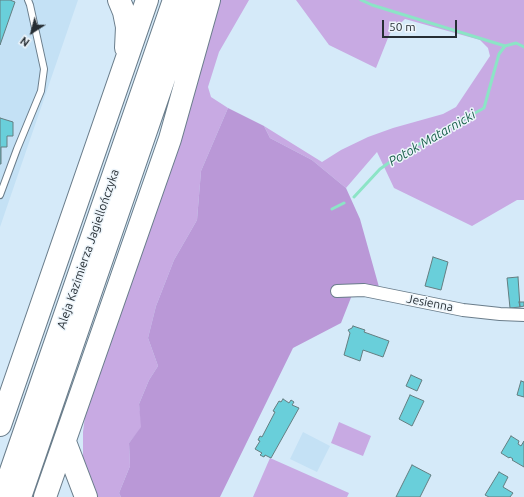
<!DOCTYPE html>
<html>
<head>
<meta charset="utf-8">
<style>
	body { margin:0 }
	#map { position:relative; width:524px; height:497px; overflow:hidden; background:#d5eaf9; font-family:Ubuntu,sans-serif }
	canvas { display:block }
	.north { position:absolute; left:12px; top:12px; width:40px; height:40px; -webkit-text-stroke:3px #edf5fb; paint-order:stroke; rotate:216deg; font-size:11px; font-weight:700; line-height:16px; text-align:center; color:#262e34 }
	.north::after { content:''; display:block; margin:auto; width:14px; height:18px; background:#262e34; clip-path:polygon(50% 0,100% 100%,50% 72%,0 100%) }
	.scale { position:absolute; left:382px; top:20px; width:75px; height:18px; box-sizing:border-box; border:2px solid #262e34; border-top:0; padding-left:5px; font-size:12px; line-height:14px; white-space:nowrap; color:#262e34; -webkit-text-stroke:3px #edf5fb; paint-order:stroke }
</style>
</head>
<body>
<div id="map">
<canvas width="524" height="497"></canvas>
<div class="north">N</div>
<div class="scale">50 m</div>
</div>
<script>
const context = document.querySelector('canvas').getContext('2d');
context.lineJoin = 'round';
function fill(path, color) { context.fillStyle = color; context.fill(path, 'evenodd'); }
const poly = rows => new Path2D(rows.map(r => 'M' + r).join(''));
function trace(path, color, width, dash) { context.strokeStyle = color; context.lineWidth = width; context.lineCap = dash ? 'butt' : 'round'; context.setLineDash(dash || []); context.stroke(path); }
function label(font, color, halo, rows, align = 'center') {
  context.font = font + ' Ubuntu,sans-serif'; context.lineWidth = 3; context.setLineDash([]); context.textBaseline = 'middle'; context.strokeStyle = halo; context.fillStyle = color; for (const [text, x, y, turn = 0] of rows) {
    context.save(); context.translate(x, y); context.rotate((+turn || 0) * Math.PI / 180); context.textAlign = isNaN(turn) ? turn : align; if (halo) context.strokeText(text, 0, 0); context.fillText(text, 0, 0); context.restore();
  }
}
const built = poly([
	[0,0,78,0,0,227],
	[303,432,330,446,317,472,290,459]
]);
const green = poly([
	[217,0,249,0,219,52,208,87,211,97,228,108,201,171,197,220,174,260,156,306,148,338,158,366,149,380,139,404,142,427,129,443,130,466,119,493,121,497,96,497,87,478,83,459,83,432,86,408],
	[296,0,524,0,524,200,517,200,472,226,394,188,377,152,346,188,312,160,270,138,264,126,322,162,341,150,368,137,393,128,443,114,456,107,490,56,488,48,480,40,405,19,390,33,376,68,329,45],
	[339,422,371,436,363,456,331,443],
	[270,458,349,493,347,497,253,497]
]);
const forest = poly([
	[228,108,264,126,270,138,312,160,346,188,360,219,379,287,373,290,352,295,341,323,293,348,220,497,121,497,119,493,130,466,129,443,141,427,139,404,149,380,158,366,148,338,156,306,174,260,197,220,201,171]
]);
const stream = poly([
	[361,0,372,5,505,46],
	[354,197,380,169,403,153,484,108,499,54,505,46,516,43,524,47],
	[332,209,344,203]
]);
const building = poly([
	[0,0,10,0,15,2,0,45,0,0],
	[0,118,13,122,13,136,7,136,7,147,1,147,1,164,0,164,0,118],
	[433,257,448,262,441,290,425,286,433,257],
	[518,277,520,307,510,308,507,278,518,277],
	[519,302,524,302,524,306,520,307,519,302],
	[353,326,365,330,364,332,389,341,383,357,363,350,360,361,344,355,350,333,348,330,352,328,353,326],
	[411,375,422,380,417,391,406,386,411,375],
	[521,381,524,382,524,397,517,395,521,381],
	[410,395,424,401,412,426,399,419,410,395],
	[283,399,289,403,291,400,294,402,292,405,299,408,271,458,265,455,264,457,260,455,262,453,255,449,260,441,258,440,260,436,262,437,275,412,273,411,279,401,281,402,283,399],
	[511,436,519,441,518,444,521,446,524,441,524,467,512,460,513,459,510,457,509,458,501,453,511,436],
	[412,465,431,475,420,497,396,497,412,465],
	[499,472,508,477,503,487,513,493,510,497,489,497,485,495,499,472]
]);
const lane = poly([
	[0,195,17,149,41,91,44,69,30,5,28,0]
]);
const street = poly([
	[337,291,364,290,463,310,500,314,524,315]
]);
const highway = poly([
	[119,0,124,12,127,27,126,48],
	[0,425,147,0],
	[65,442,86,497],
	[2,497,174,0],
	[20,497,191,0],
	[45,497,170,139,209,0]
]);
const streetNames = [
	["Aleja Kazimierza Jagiellończyka",88,249,-71],
	["Jesienna",430,303,11]
];
const waterNames = [
	["Potok Matarnicki",432,138,-30]
];
fill(built, '#c4e1f5');
fill(green, '#c8aae3');
fill(forest, '#ba98d7');
trace(stream, '#8ce4c6', 3);
fill(building, '#69cfda');
trace(building, '#647e81', 1);
trace(lane, '#6a7d8b', 8);
trace(street, '#6a7d8b', 14);
trace(highway, '#6a7d8b', 24);
trace(lane, '#fff', 6);
trace(street, '#fff', 12);
trace(highway, '#fff', 22);
label('12px', '#262e34', '#edf5fb', streetNames);
label('italic 13px', '#1c614d', '#edf5fb', waterNames);
</script>
</body>
</html>
